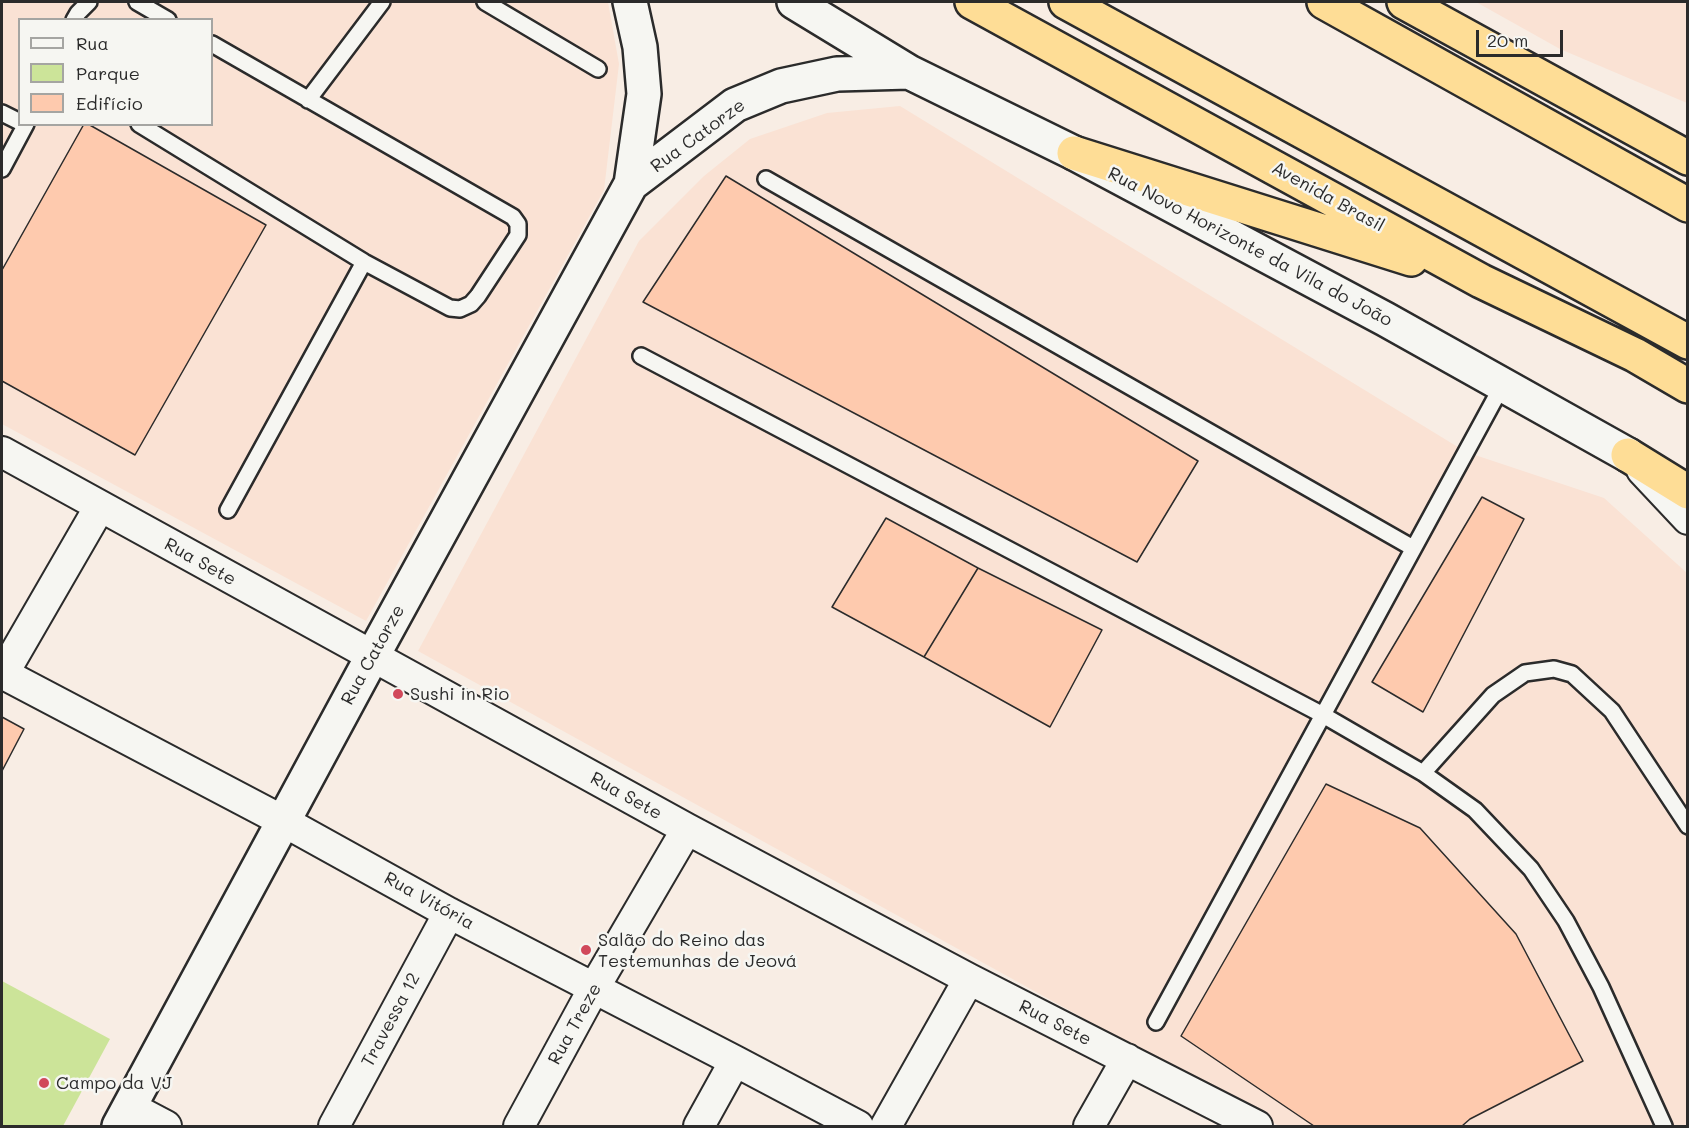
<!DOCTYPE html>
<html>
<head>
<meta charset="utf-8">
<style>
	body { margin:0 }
	#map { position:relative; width:1689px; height:1128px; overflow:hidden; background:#f8ede4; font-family:Mali,sans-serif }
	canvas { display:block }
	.frame { position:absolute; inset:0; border:3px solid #2b2b2b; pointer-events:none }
	.legend { position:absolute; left:18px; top:18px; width:195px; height:108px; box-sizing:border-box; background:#f6f6f2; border:2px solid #a5a5a2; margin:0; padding:8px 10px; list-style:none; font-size:18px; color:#2b2b2b }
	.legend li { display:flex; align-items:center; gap:12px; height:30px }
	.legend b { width:30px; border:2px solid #a5a5a2 }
	.scale { position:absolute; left:1476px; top:30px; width:87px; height:27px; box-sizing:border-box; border:3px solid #2b2b2b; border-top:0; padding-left:8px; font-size:18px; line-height:21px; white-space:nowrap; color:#2b2b2b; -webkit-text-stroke:4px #f6f6f2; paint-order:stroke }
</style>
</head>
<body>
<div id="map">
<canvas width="1689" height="1128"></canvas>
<div class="frame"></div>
<ul class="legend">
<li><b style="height:8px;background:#f6f6f2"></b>Rua</li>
<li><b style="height:16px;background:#cce499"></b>Parque</li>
<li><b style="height:16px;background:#fecaae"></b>Edifício</li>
</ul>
<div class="scale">20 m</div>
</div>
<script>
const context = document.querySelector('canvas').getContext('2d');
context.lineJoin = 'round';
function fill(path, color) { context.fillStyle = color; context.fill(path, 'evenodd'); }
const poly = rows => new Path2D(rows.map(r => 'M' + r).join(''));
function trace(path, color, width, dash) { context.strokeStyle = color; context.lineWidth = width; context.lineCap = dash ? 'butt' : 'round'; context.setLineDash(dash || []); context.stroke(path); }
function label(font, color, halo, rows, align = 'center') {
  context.font = font + ' Mali,sans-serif'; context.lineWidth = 5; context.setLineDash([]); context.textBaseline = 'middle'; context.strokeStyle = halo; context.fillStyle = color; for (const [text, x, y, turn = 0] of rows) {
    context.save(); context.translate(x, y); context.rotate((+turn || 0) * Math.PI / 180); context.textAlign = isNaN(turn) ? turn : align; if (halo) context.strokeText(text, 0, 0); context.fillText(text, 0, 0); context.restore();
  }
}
const built = poly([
	[2,2,608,2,619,64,604,190,366,621,2,424],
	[20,20,212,20,212,124,20,124],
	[1476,2,1687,2,1687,103,1560,49],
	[900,106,1466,452,1604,498,1687,573,1687,1126,1279,1126,418,651,639,241,704,176,750,139,827,113]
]);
const green = poly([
	[2,981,110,1039,63,1126,2,1126]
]);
const building = poly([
	[84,124,88,124,266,225,135,455,2,381,2,270,84,124],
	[726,176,1198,461,1137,562,643,302,726,176],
	[1482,497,1524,519,1423,712,1372,682,1482,497],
	[886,518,978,568,924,657,832,607,886,518],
	[978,568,1102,630,1050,727,924,657,978,568],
	[2,717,24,729,2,771,2,717],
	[1326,784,1420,828,1516,934,1583,1061,1470,1119,1462,1126,1314,1126,1181,1036,1326,784]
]);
const lane = poly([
	[137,2,168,20],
	[485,2,598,69],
	[74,20,78,13,89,2],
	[308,100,382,2],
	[2,113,20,122],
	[139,124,364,262,450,308,460,309,471,304,478,296,518,235,518,224,513,217,212,44],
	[2,169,26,124],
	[766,179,1413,548],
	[641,356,1323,715,1423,773,1475,810,1531,869,1566,921,1601,987,1664,1126],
	[228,510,364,262],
	[1423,773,1493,695,1525,673,1554,669,1572,674,1612,711,1688,826],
	[1156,1022,1503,384]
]);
const street = poly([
	[2,452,687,829,969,979,1257,1126],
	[1642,470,1688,519],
	[2,673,283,821,449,913,735,1061,858,1126],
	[3,674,99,508],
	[130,1107,166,1126],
	[334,1126,449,913],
	[519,1126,594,988,687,829],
	[699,1126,735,1061],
	[886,1126,969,979],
	[1089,1126,1127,1059]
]);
const secondary = poly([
	[794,2,909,72,1074,153,1385,319,1628,455],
	[631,184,735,105,781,86,837,74,909,72],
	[119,1126,372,657,631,184,644,94,640,47,630,2]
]);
const highway = poly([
	[972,2,1481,281,1635,355,1688,386],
	[1066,2,1688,342],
	[1324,2,1688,205],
	[1404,2,1688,158],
	[1074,153,1411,259],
	[1628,455,1688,492]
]);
const markers = [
	[398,694,6,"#d1495b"],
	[586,950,6,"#d1495b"],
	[44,1083,6,"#d1495b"]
];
const streetNames = [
	["Rua Catorze",698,136,-36],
	["Avenida Brasil",1328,197,29],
	["Rua Novo Horizonte da Vila do João",1250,247,28],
	["Rua Sete",200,562,29],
	["Rua Catorze",373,655,-61],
	["Rua Sete",626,796,29],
	["Rua Vitória",429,901,29],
	["Travessa 12",391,1020,-62],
	["Rua Sete",1055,1023,27],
	["Rua Treze",575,1024,-61]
];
const poiNames = [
	["Sushi in Rio",410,694],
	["Salão do Reino das",598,940],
	["Testemunhas de Jeová",598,961],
	["Campo da VJ",56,1083]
];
fill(built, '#fae2d4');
fill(green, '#cce499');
fill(building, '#fecaae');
trace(building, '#2b2b2b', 1.5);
trace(lane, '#2b2b2b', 20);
trace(street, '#2b2b2b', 34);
trace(secondary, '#2b2b2b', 38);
trace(highway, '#2b2b2b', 38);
trace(lane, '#f6f6f2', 15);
trace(street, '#f6f6f2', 30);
trace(secondary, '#f6f6f2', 33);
trace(highway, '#fedd96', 33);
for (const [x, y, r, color] of markers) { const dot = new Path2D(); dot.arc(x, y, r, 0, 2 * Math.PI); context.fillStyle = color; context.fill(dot); trace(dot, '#f6f6f2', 2); }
label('18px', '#2b2b2b', '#f6f6f2', streetNames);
label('18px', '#2b2b2b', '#f6f6f2', poiNames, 'left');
</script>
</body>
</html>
